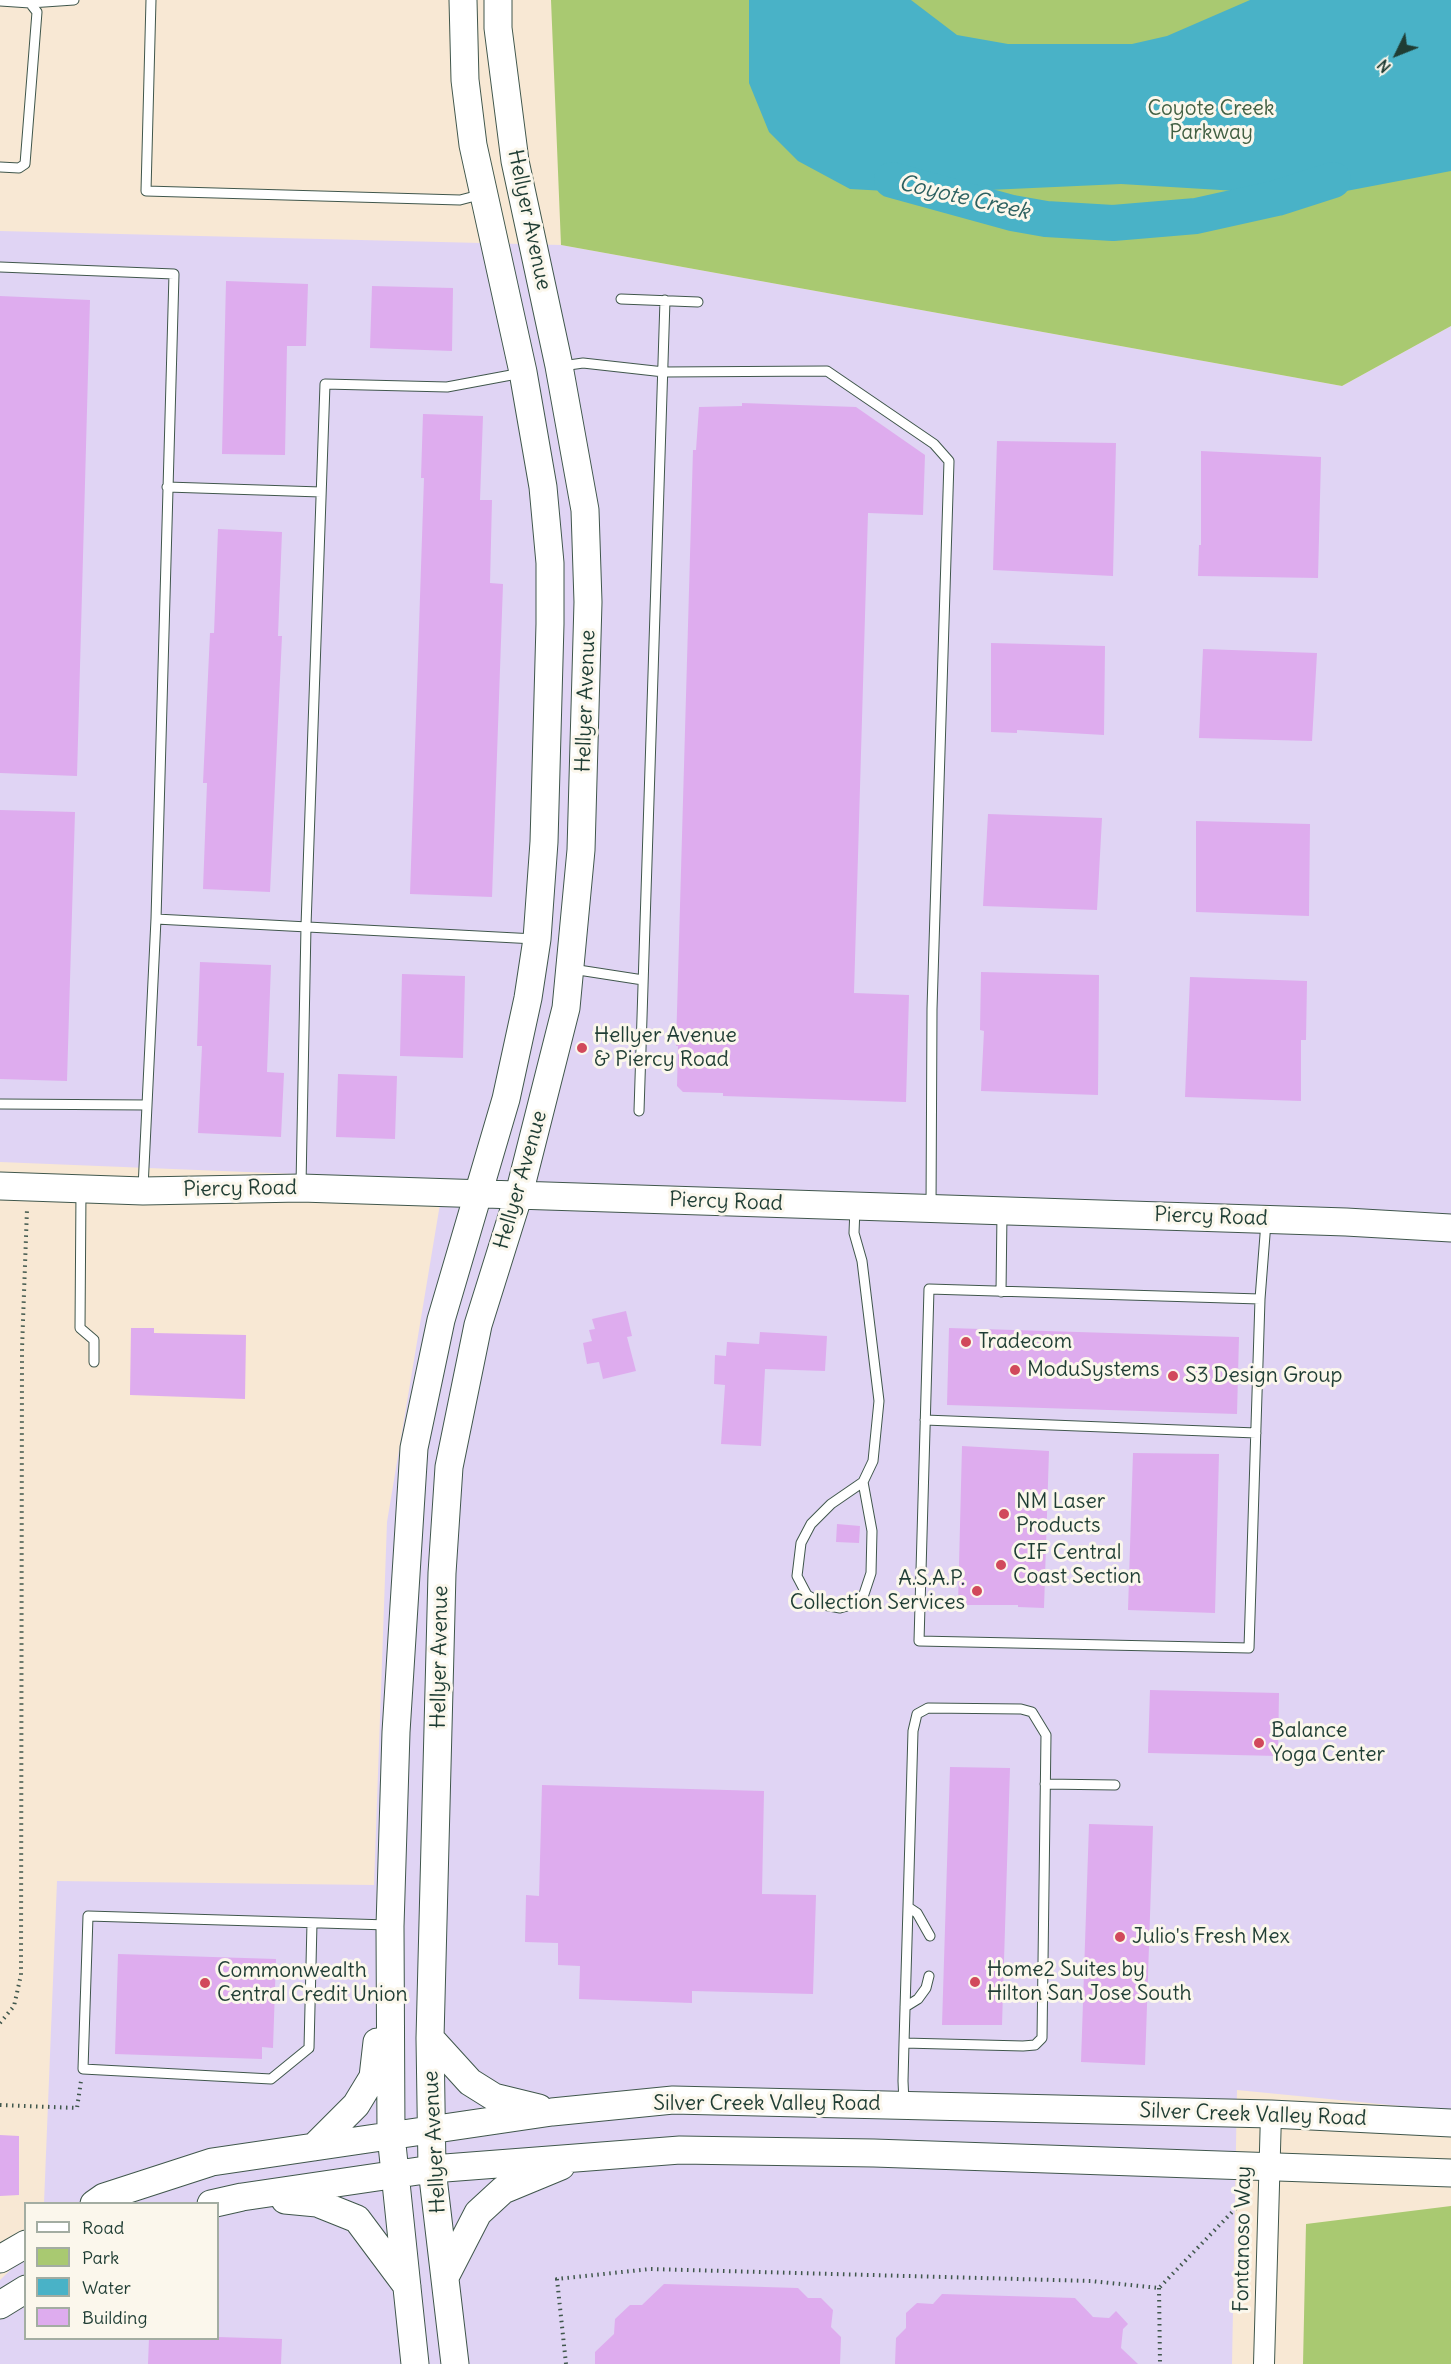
<!DOCTYPE html>
<html>
<head>
<meta charset="utf-8">
<style>
	body { margin:0 }
	#map { position:relative; width:1451px; height:2364px; overflow:hidden; background:#f8e8d4; font-family:Delius,sans-serif }
	canvas { display:block }
	.legend { position:absolute; left:24px; top:2202px; width:195px; height:138px; box-sizing:border-box; background:#fbf7ec; border:2px solid #a3ada2; margin:0; padding:8px 10px; list-style:none; font-size:18px; color:#1f3d34 }
	.legend li { display:flex; align-items:center; gap:12px; height:30px }
	.legend b { width:30px; border:2px solid #a3ada2 }
	.north { position:absolute; left:1367px; top:24px; width:60px; height:60px; -webkit-text-stroke:4px #fbf7ec; paint-order:stroke; rotate:227deg; font-size:16px; font-weight:700; line-height:24px; text-align:center; color:#1f3d34 }
	.north::after { content:''; display:block; margin:auto; width:21px; height:27px; background:#1f3d34; clip-path:polygon(50% 0,100% 100%,50% 72%,0 100%) }
</style>
</head>
<body>
<div id="map">
<canvas width="1451" height="2364"></canvas>
<ul class="legend">
<li><b style="height:8px;background:#fff"></b>Road</li>
<li><b style="height:16px;background:#a9c971"></b>Park</li>
<li><b style="height:16px;background:#49b2c7"></b>Water</li>
<li><b style="height:16px;background:#deacee"></b>Building</li>
</ul>
<div class="north">N</div>
</div>
<script>
const context = document.querySelector('canvas').getContext('2d');
context.lineJoin = 'round';
function fill(path, color) { context.fillStyle = color; context.fill(path, 'evenodd'); }
const poly = rows => new Path2D(rows.map(r => 'M' + r).join(''));
function trace(path, color, width, dash) { context.strokeStyle = color; context.lineWidth = width; context.lineCap = dash ? 'butt' : 'round'; context.setLineDash(dash || []); context.stroke(path); }
function label(font, color, halo, rows, align = 'center') {
  context.font = font + ' Delius,sans-serif'; context.lineWidth = 6; context.setLineDash([]); context.textBaseline = 'middle'; context.strokeStyle = halo; context.fillStyle = color; for (const [text, x, y, turn = 0] of rows) {
    context.save(); context.translate(x, y); context.rotate((+turn || 0) * Math.PI / 180); context.textAlign = isNaN(turn) ? turn : align; if (halo) context.strokeText(text, 0, 0); context.fillText(text, 0, 0); context.restore();
  }
}
const built = poly([
	[0,231,561,245,1342,386,1451,326,1451,2111,1237,2090,1232,2364,0,2364,0,2280,25,2256,26,2338,218,2338,218,2204,44,2203,57,1881,374,1885,387,1522,444,1180,0,1162]
]);
const green = poly([
	[551,0,1451,0,1451,326,1342,386,561,245],
	[1451,2206,1451,2364,1303,2364,1306,2224]
]);
const water = poly([
	[749,0,911,0,957,35,1008,44,1132,44,1167,36,1250,0,1451,0,1451,171,1320,196,1121,184,922,193,850,189,798,161,769,132,749,83]
]);
const river = poly([
	[892,180,1012,213,1046,219,1113,223,1196,216,1277,198,1333,180]
]);
const building = poly([
	[226,281,308,284,306,346,287,346,285,455,222,454],
	[372,286,453,288,452,351,370,348],
	[0,296,90,300,77,776,0,773],
	[742,403,856,407,925,455,923,515,868,513,854,993,909,995,906,1102,723,1096,723,1093,683,1092,677,1086,678,1046,676,1046,693,450,696,450,699,407,742,406],
	[423,414,483,416,480,500,492,500,490,583,503,584,492,897,410,894,424,478,421,478],
	[997,441,1116,443,1113,576,993,570],
	[1201,451,1321,457,1318,578,1198,576,1199,545,1201,545],
	[218,529,282,532,278,636,282,636,270,892,203,889,207,783,203,783,210,633,214,633],
	[991,643,1105,646,1104,735,1017,730,1017,733,991,732],
	[1203,649,1317,653,1312,741,1199,738],
	[0,810,75,812,67,1081,0,1079],
	[988,814,1102,818,1097,910,983,906],
	[1196,821,1310,824,1309,916,1196,912],
	[200,962,271,965,267,1072,284,1073,281,1137,198,1133,202,1046,197,1046],
	[981,972,1099,975,1098,1095,981,1091,984,1031,980,1030],
	[402,974,465,976,463,1058,400,1056],
	[1190,977,1307,981,1306,1040,1301,1040,1301,1101,1185,1097],
	[338,1074,397,1076,395,1139,336,1137],
	[626,1311,632,1336,627,1337,636,1371,603,1379,599,1362,587,1364,583,1343,592,1341,589,1330,595,1329,592,1319],
	[131,1328,154,1328,154,1333,246,1335,245,1399,130,1395],
	[949,1328,1239,1337,1237,1414,947,1405],
	[760,1332,827,1336,825,1371,765,1369,761,1446,721,1444,725,1385,714,1384,715,1355,726,1356,727,1342,759,1344],
	[962,1446,1049,1451,1044,1608,1018,1607,1018,1605,958,1605],
	[1133,1453,1219,1454,1215,1613,1128,1610],
	[837,1524,860,1526,859,1543,836,1542],
	[1150,1690,1279,1693,1278,1756,1148,1753],
	[950,1767,1010,1768,1002,2025,942,2025],
	[542,1785,764,1791,762,1894,816,1895,813,1994,692,1991,692,2003,579,1999,580,1966,558,1965,558,1943,525,1942,526,1895,539,1896],
	[1089,1824,1153,1826,1145,2065,1081,2062],
	[118,1954,276,1959,273,2048,262,2047,262,2059,115,2054],
	[0,2135,19,2136,19,2195,0,2196],
	[664,2284,798,2288,808,2298,821,2298,833,2310,831,2327,841,2337,840,2364,595,2364,595,2352,614,2334,615,2319,630,2305,642,2305],
	[942,2294,1075,2298,1093,2317,1109,2318,1116,2311,1128,2324,1123,2329,1121,2348,1138,2364,895,2364,896,2338,906,2328,906,2313,917,2303,933,2304],
	[218,2337,282,2339,281,2364,148,2364,149,2338]
]);
const path = poly([
	[0,2023,14,2006,21,1975,22,1349,27,1209],
	[0,2105,77,2108,81,2081],
	[1159,2288,1160,2364],
	[566,2364,557,2279,650,2269,1091,2281,1159,2288,1237,2207]
]);
const lane = poly([
	[151,0,146,191,460,200,483,194],
	[0,1,30,3,37,12,25,164,19,168,0,167],
	[30,3,74,0],
	[0,267,174,274,156,919,143,1188],
	[621,299,698,302],
	[562,366,583,363,664,372,827,371,934,444,949,461,932,1009,931,1208],
	[167,487,321,492],
	[156,919,535,939],
	[572,969,643,980],
	[0,1104,147,1105],
	[639,1111,665,300],
	[301,1185,306,926,325,384,447,387,522,373],
	[81,1191,80,1328,94,1340,94,1362],
	[855,1208,854,1233,862,1261,879,1401,873,1461,863,1482,872,1531,871,1573,864,1594,854,1604,840,1608,824,1605,807,1595,797,1576,801,1543,811,1524,831,1504,863,1482],
	[1001,1292,1002,1213],
	[1260,1299,929,1289,919,1641,1249,1648,1260,1299,1266,1222],
	[925,1420,1256,1433],
	[1045,1784,1115,1785],
	[908,1907,917,1913,930,1936],
	[312,1923,309,2048,271,2079,83,2069,88,1916,388,1925],
	[905,2007,918,1999,926,1988,929,1976],
	[904,2043,1023,2046,1035,2045,1042,2038,1046,1735,1032,1712,1021,1709,928,1708,917,1714,913,1731,908,1907,904,2043,903,2081,904,2103]
]);
const street = poly([
	[1264,2364,1271,2114]
]);
const secondary = poly([
	[0,1186,143,1191,301,1188,1346,1222,1451,1228],
	[430,2038,470,2082,494,2097,539,2108],
	[314,2147,356,2105,373,2077,377,2042],
	[285,2200,317,2203,357,2219,407,2286],
	[94,2204,104,2197,212,2162,552,2112,673,2100,1271,2114,1451,2123],
	[211,2204,242,2197,432,2169,680,2150,874,2153,1451,2173],
	[0,2259,26,2244],
	[445,2277,478,2213,503,2190,561,2166],
	[0,2305,26,2289],
	[415,2364,391,2135,390,1926,396,1732,414,1448,441,1320,506,1099,528,998,537,939,544,842,550,624,550,563,543,487,523,372,473,145,465,80,463,0],
	[455,2364,432,2169,430,2038,442,1573,449,1467,478,1325,519,1194,566,1008,581,850,588,602,585,510,559,366,515,161,498,28,498,0]
]);
const markers = [
	[582,1048,6,"#d1495b"],
	[966,1342,6,"#d1495b"],
	[1015,1370,6,"#d1495b"],
	[1173,1376,6,"#d1495b"],
	[1004,1514,6,"#d1495b"],
	[1001,1565,6,"#d1495b"],
	[977,1591,6,"#d1495b"],
	[1259,1743,6,"#d1495b"],
	[1120,1937,6,"#d1495b"],
	[975,1982,6,"#d1495b"],
	[205,1983,6,"#d1495b"]
];
const parkNames = [
	["Coyote Creek",1211,109],
	["Parkway",1211,133]
];
const streetNames = [
	["Hellyer Avenue",529,220,78],
	["Hellyer Avenue",586,701,-88],
	["Hellyer Avenue",521,1180,-74],
	["Piercy Road",240,1189,-1],
	["Piercy Road",726,1202,2],
	["Piercy Road",1211,1217,2],
	["Hellyer Avenue",440,1657,-89],
	["Silver Creek Valley Road",767,2104],
	["Silver Creek Valley Road",1253,2115,2],
	["Hellyer Avenue",435,2142,-93],
	["Fontanoso Way",1243,2239,-89]
];
const poiNames = [
	["Hellyer Avenue",594,1036],
	["& Piercy Road",594,1060],
	["Tradecom",978,1342],
	["ModuSystems",1027,1370],
	["S3 Design Group",1185,1376],
	["NM Laser",1016,1502],
	["Products",1016,1526],
	["CIF Central",1013,1553],
	["Coast Section",1013,1577],
	["A.S.A.P.",965,1579,"right"],
	["Collection Services",965,1603,"right"],
	["Balance",1271,1731],
	["Yoga Center",1271,1755],
	["Julio's Fresh Mex",1132,1937],
	["Home2 Suites by",987,1970],
	["Hilton San Jose South",987,1994],
	["Commonwealth",217,1971],
	["Central Credit Union",217,1995]
];
const waterNames = [
	["Coyote Creek",964,198,13]
];
fill(built, '#e0d4f4');
fill(green, '#a9c971');
fill(water, '#49b2c7');
trace(river, '#49b2c7', 36);
fill(building, '#deacee');
trace(lane, '#40574c', 11);
trace(street, '#40574c', 22);
trace(secondary, '#40574c', 29);
trace(path, '#40574c', 4, [1.5, 4.5]);
trace(lane, '#fff', 9);
trace(street, '#fff', 20);
trace(secondary, '#fff', 27);
for (const [x, y, r, color] of markers) { const dot = new Path2D(); dot.arc(x, y, r, 0, 2 * Math.PI); context.fillStyle = color; context.fill(dot); trace(dot, '#fbf7ec', 2); }
label('21px', '#426043', '#fbf7ec', parkNames);
label('21px', '#1f3d34', '#fbf7ec', streetNames);
label('21px', '#1f3d34', '#fbf7ec', poiNames, 'left');
label('italic 22px', '#2c6060', '#fbf7ec', waterNames);
</script>
</body>
</html>
